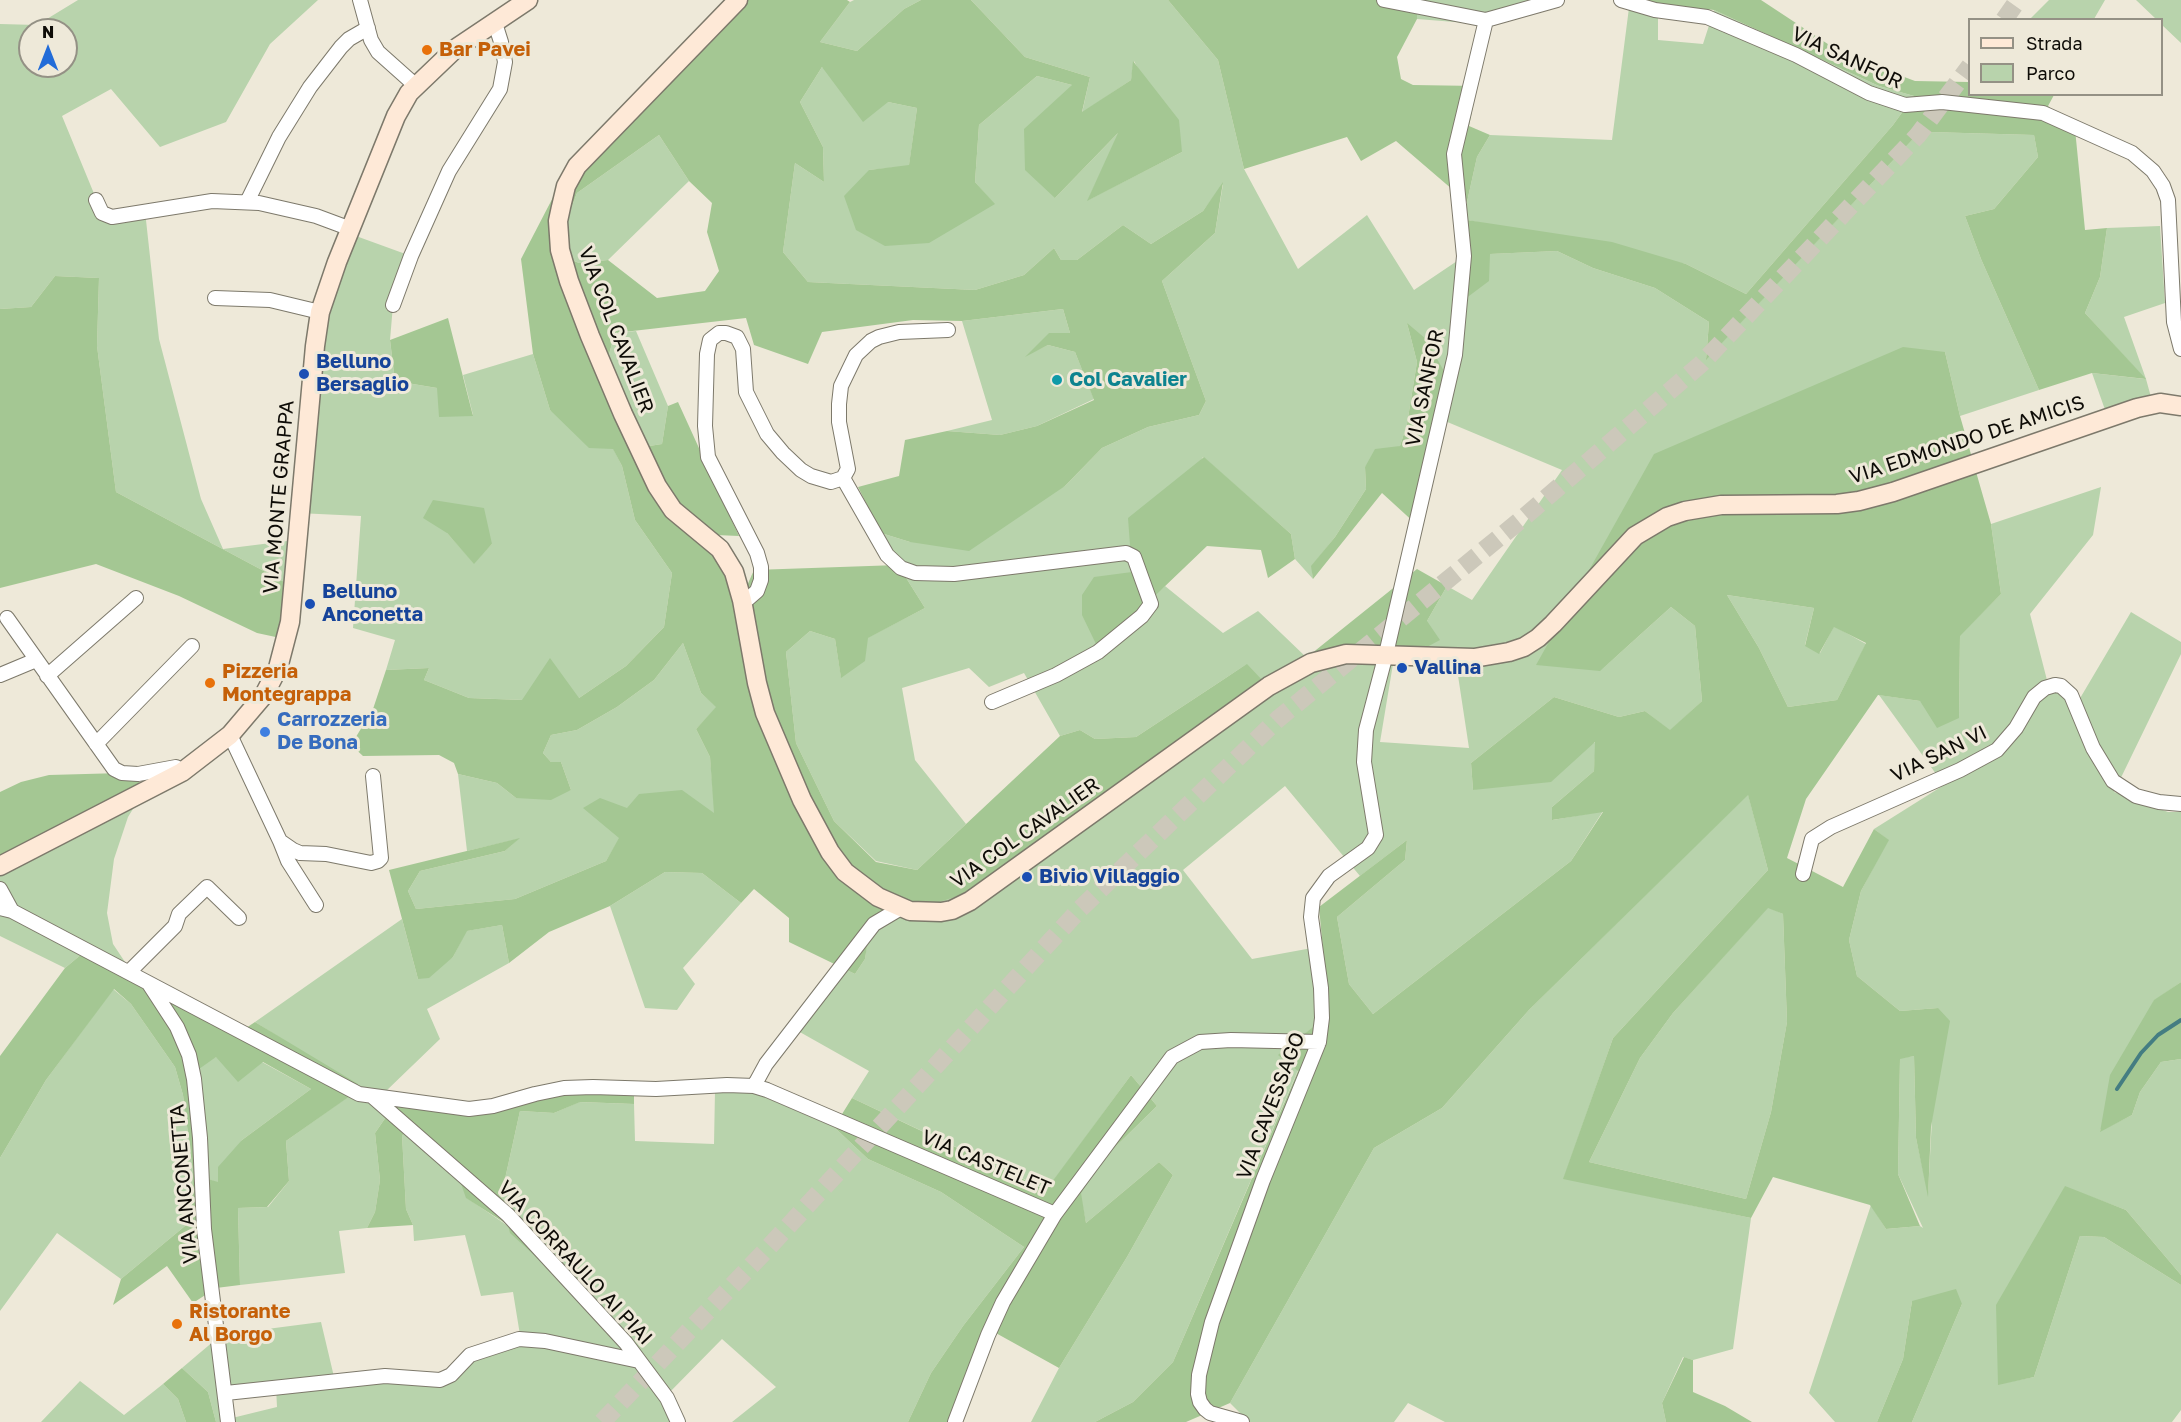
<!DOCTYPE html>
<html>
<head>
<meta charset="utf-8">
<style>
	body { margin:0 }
	#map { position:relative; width:2181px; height:1422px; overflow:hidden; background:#eee9d9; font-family:"Golos Text",sans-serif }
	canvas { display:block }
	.legend { position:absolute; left:1968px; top:18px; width:195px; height:78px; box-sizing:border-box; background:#eee9d9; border:2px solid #949185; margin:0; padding:8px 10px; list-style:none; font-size:18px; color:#0e0c07 }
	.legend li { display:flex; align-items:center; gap:12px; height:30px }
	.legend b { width:30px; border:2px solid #949185 }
	.north { position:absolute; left:18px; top:18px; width:60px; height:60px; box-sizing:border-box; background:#eee9d9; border:2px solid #949185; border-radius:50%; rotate:0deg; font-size:16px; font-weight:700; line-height:24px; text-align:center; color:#0e0c07 }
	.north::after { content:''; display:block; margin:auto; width:21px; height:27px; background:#226cd8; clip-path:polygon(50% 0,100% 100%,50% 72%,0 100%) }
</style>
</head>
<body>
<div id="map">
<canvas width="2181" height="1422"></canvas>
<ul class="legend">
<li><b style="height:8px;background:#fee9d7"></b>Strada</li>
<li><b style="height:16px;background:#b8d3ac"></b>Parco</li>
</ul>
<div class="north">N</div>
</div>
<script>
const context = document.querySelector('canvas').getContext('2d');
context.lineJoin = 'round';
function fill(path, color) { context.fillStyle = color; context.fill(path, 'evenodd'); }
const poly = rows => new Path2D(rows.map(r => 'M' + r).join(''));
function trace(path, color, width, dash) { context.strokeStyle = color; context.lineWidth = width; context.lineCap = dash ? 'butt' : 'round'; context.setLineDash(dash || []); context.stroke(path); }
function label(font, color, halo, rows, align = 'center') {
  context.font = font + ' "Golos Text",sans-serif'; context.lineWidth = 6; context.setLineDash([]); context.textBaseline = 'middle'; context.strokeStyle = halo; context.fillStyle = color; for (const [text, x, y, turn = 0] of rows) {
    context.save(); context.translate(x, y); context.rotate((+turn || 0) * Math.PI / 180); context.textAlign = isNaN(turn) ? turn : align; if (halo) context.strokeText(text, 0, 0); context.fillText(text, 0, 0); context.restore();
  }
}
const green = poly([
	[78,0,318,0,270,44,226,122,160,147,111,89,62,116,102,213,145,211,159,339,201,499,223,549,295,540,290,585,116,492,97,346,99,278,55,276,31,307,0,309,0,24,37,25],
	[30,30,66,30,66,66,30,66],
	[854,0,921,0,904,9,857,51,820,42,850,2],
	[971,0,1168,0,1218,60,1244,169,1298,269,1367,215,1414,290,1466,255,1557,251,1593,268,1655,288,1709,322,1706,359,1914,138,1930,132,2034,135,2038,157,1994,209,1965,216,1981,259,2039,390,1960,416,1945,352,1600,671,1671,607,1695,626,1702,701,1670,731,1645,711,1619,717,1554,697,1471,763,1473,790,1596,742,1594,771,1552,807,1553,820,1603,811,1571,861,1373,1014,1349,984,1337,917,1405,860,1407,840,1360,876,1285,786,1183,870,1252,959,1323,946,1329,1014,1279,1055,1298,1070,1173,1362,1133,1402,1095,1422,1031,1422,1059,1368,1127,1257,1173,1175,1159,1162,1086,1223,1080,1193,1107,1155,1157,1106,1131,1075,1047,1190,852,1098,869,1071,798,1031,847,970,855,974,865,959,870,920,1247,664,1136,737,1095,739,1080,730,1060,736,1024,673,989,687,969,668,902,688,915,760,966,824,917,870,876,861,834,821,796,743,786,652,810,631,835,639,841,677,867,638,925,608,898,565,881,533,910,542,1065,486,1102,448,1148,427,1199,415,1206,401,1162,281,1215,233,1223,184,1203,211,1151,244,1123,225,1077,260,1061,260,1054,248,1024,275,975,290,808,282,783,252,795,163,824,182,823,147,800,102,822,67,888,102,917,108,909,166,869,170,994,204,975,182,979,125,1037,76,1072,85,1055,198,1120,131,1088,200,1182,152,1134,61,1131,80,1082,113,1090,77,1025,57],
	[1407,323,1445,421,1562,470,1472,600,1447,586,1427,621,1307,658,1258,611,1223,633,1165,586,1097,644,1132,573,1203,457,1291,534,1295,559,1313,579,1312,566,1335,537,1366,489,1365,467,1400,446,1407,424,1417,362],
	[1393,664,1457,669,1469,748,1380,742],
	[1417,0,1550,0,1480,24,1417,19],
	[1630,0,1658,4,1658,40,1703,44,1714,10,1879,86,1914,96,1893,125,1746,294,1686,264,1467,220,1467,202,1477,157,1490,135,1612,140],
	[2049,0,2105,0,2094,19,2030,19],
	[2136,0,2181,0,2181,43,2162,25,2162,20,2156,19],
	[659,135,689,181,608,260,579,263,554,253,577,193],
	[2160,226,2165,303,2124,317,2146,379,2154,408,2109,421,2092,373,2145,379,2085,313,2100,277,2107,228],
	[345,232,411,256,393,305,390,340,395,381,437,388,473,415,463,375,533,354,550,410,613,448,622,466,635,520,672,573,664,627,626,666,579,698,523,700,469,698,424,680,429,668,386,670,395,640,353,628,361,516,298,513,310,352],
	[447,533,492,544,474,563],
	[1063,309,1070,333,1027,355,1048,345,1075,352,1094,399,1037,426,1000,435,947,431,992,420,962,321],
	[636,331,668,406,662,444,630,449,601,383,615,333],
	[2101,487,2093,535,2030,614,2048,684,2079,700,2131,612,2181,642,2181,654,2114,792,2168,812,2181,812,2181,982,2154,1001,2100,1131,2132,1115,2140,1092,2161,1062,2181,1059,2181,1275,2126,1210,2065,1187,1998,1384,2034,1377,2080,1236,2104,1237,2181,1285,2181,1410,2172,1422,1912,1422,1962,1304,1912,1301,1903,1359,1877,1422,1835,1422,1809,1393,1871,1205,1886,1229,1920,1226,1923,1228,1898,1174,1900,1058,1914,1056,1916,1138,1928,1193,1938,1008,1900,1011,1857,976,1849,940,1861,891,1888,840,1874,829,1944,785,1879,695,1920,701,1959,718,1960,635,2001,594,1991,524],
	[1727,595,1814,608,1805,645,1820,653,1834,626,1866,644,1837,700,1788,707,1759,648],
	[683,643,701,693,717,707,696,729,710,757,715,813,620,838,606,861,515,899,416,909,408,891,420,871,505,851,518,839,467,851,458,774,497,783,516,798,571,790,561,762,551,762,543,753,551,735,577,730,617,707,654,680],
	[1748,794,1768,870,1613,1038,1564,1178,1751,1218,1733,1349,1693,1360,1683,1357,1662,1403,1666,1422,1445,1422,1408,1403,1394,1422,1249,1422,1230,1403,1374,1148,1442,1108,1529,1010],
	[141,796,128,817,114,859,107,913,113,944,129,968,89,948,65,968,0,936,0,868],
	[665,872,702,873,741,903,683,968,695,984,677,1010,645,1008,610,906],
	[1768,907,1783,914,1787,1022,1771,1112,1746,1199,1589,1162,1640,1058,1673,1013],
	[402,919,418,979,453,957,466,931,502,925,509,963,427,1009,440,1039,385,1092,395,1104,375,1133,380,1180,375,1212,367,1228,339,1231,345,1273,240,1285,238,1208,268,1207,289,1181,286,1141,349,1096,282,1039,255,1022],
	[113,989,131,1004,175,1067,183,1095,193,1172,191,1221,121,1279,57,1233,0,1311,0,1158,46,1080],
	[216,1057,262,1062,311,1089,242,1140,218,1183,208,1179,185,1062],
	[715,1091,753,1092,834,1127,868,1159,941,1192,1024,1247,963,1326,931,1373,908,1422,732,1422,776,1387,722,1339,664,1398,674,1422,216,1422,208,1392,182,1368,221,1335,321,1322,335,1381,438,1376,520,1335,513,1292,481,1296,465,1235,414,1241,413,1225,406,1209,402,1135,416,1132,453,1161,467,1198,508,1226,544,1245,501,1197,520,1111,554,1113,579,1102,634,1104,635,1141,714,1144],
	[276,1387,277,1407,228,1419,225,1392],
	[80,1381,124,1415,163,1384,178,1399,186,1422,41,1422]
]);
const forest = poly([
	[730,0,847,0,850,2,820,42,857,51,904,9,921,0,971,0,1025,57,1090,77,1082,112,1131,80,1133,61,1179,120,1182,152,1087,201,1118,133,1055,198,1025,170,1024,129,1072,85,1037,76,979,125,975,182,995,204,929,243,885,246,856,230,844,196,869,170,909,165,917,108,888,102,863,122,822,67,800,102,823,147,824,182,795,163,783,252,808,282,975,290,1024,275,1054,248,1061,260,1077,260,1123,225,1151,244,1203,211,1223,182,1215,233,1162,281,1206,401,1199,415,1148,427,1102,448,1065,486,969,551,910,542,881,533,858,487,899,476,905,440,947,431,1000,435,1037,426,1094,400,1075,352,1048,345,1025,357,1049,333,1070,333,1063,309,962,321,913,320,822,332,808,364,754,345,746,318,615,333,601,383,630,449,662,444,668,406,678,402,739,536,716,535,737,608,754,570,898,565,925,608,868,638,865,661,841,678,835,639,810,631,786,652,796,743,834,821,876,862,917,870,1060,736,1080,730,1095,739,1136,737,1247,664,1263,681,964,894,933,904,906,900,871,920,865,959,855,974,789,942,789,918,754,889,741,903,702,873,665,872,610,906,549,932,509,963,502,925,467,931,453,957,429,978,418,979,389,870,520,838,505,851,420,871,408,891,416,909,515,899,606,861,619,838,583,808,600,798,627,808,639,794,682,790,714,813,710,757,696,729,716,707,701,693,683,643,654,680,617,707,577,730,551,735,543,753,551,762,561,762,571,790,551,800,516,798,497,783,458,774,454,763,439,755,363,756,351,745,373,709,386,670,429,668,424,680,469,698,522,700,550,658,579,698,626,666,664,627,672,573,635,520,622,466,613,449,589,448,550,410,533,354,521,259,562,180],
	[659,135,689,181,712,203,707,232,719,271,705,291,657,298,608,260,579,263,554,253,577,193],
	[1168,0,1417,0,1417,19,1397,57,1401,79,1413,85,1477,86,1469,126,1490,135,1477,157,1467,202,1396,141,1361,161,1347,137,1244,169,1218,60],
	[1642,0,1761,0,1843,54,1915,81,1969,82,1970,94,2054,95,2048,106,2075,129,2085,230,2107,228,2100,277,2085,313,2146,379,2092,373,2039,390,1981,259,1965,216,1994,209,2038,157,2034,135,1930,132,1914,138,1706,360,1709,322,1655,288,1593,268,1557,251,1490,254,1489,281,1465,299,1467,220,1612,242,1686,264,1746,294,1893,125,1914,96,1879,86,1714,10,1658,4],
	[55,276,99,278,97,346,116,492,290,585,285,639,257,633,179,596,96,564,0,588,0,309,31,307],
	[448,318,473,416,439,417,437,388,395,381,390,340],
	[1407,323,1426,339,1445,373,1417,525,1382,493,1313,579,1311,566,1335,537,1366,489,1365,467,1375,449,1400,446,1407,424,1417,362],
	[1903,347,1945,352,1960,416,1991,524,2001,594,1960,636,1959,718,1937,728,1920,701,1878,695,1806,799,1787,858,1843,887,1874,829,1889,840,1861,891,1849,940,1857,976,1900,1011,1938,1008,1950,1021,1931,1127,1928,1197,1916,1138,1914,1056,1900,1059,1898,1174,1920,1226,1886,1229,1870,1205,1773,1177,1751,1218,1563,1179,1613,1038,1768,870,1748,795,1529,1010,1442,1108,1374,1148,1230,1403,1186,1422,1095,1422,1133,1402,1173,1362,1298,1071,1278,1055,1329,1014,1319,907,1407,840,1405,860,1337,917,1349,984,1373,1014,1571,861,1603,812,1552,820,1552,807,1594,771,1595,742,1551,782,1473,790,1471,763,1554,697,1619,717,1645,711,1670,730,1702,701,1695,626,1671,607,1600,671,1536,665,1654,454],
	[1727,595,1814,608,1805,646,1819,654,1834,627,1866,643,1837,700,1788,707,1759,648],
	[1768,908,1783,914,1787,1022,1771,1112,1746,1199,1589,1162,1640,1058,1673,1013],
	[1204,457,1291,534,1295,559,1268,578,1261,550,1207,546,1138,612,1096,644,1082,615,1082,595,1094,577,1132,572,1128,518],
	[433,500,484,508,492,544,474,564,447,533,423,518],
	[1417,569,1447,586,1427,621,1440,640,1425,648,1306,658],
	[122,773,138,774,141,796,0,868,0,792,21,782,49,775],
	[89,948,246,1028,255,1022,358,1084,350,1096,286,1141,289,1181,267,1207,238,1208,240,1285,216,1288,193,1303,167,1266,113,1305,121,1279,191,1221,193,1172,183,1095,175,1067,131,1004,114,989,46,1080,0,1158,0,1056,65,968],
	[216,1057,238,1082,263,1062,311,1089,242,1140,218,1167,218,1182,208,1179,185,1062,199,1069],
	[2181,982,2181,1059,2161,1062,2140,1092,2132,1115,2100,1132,2110,1075,2154,1000],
	[1131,1075,1157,1106,1107,1155,1081,1193,1086,1223,1159,1162,1173,1175,1127,1257,1059,1368,994,1332,948,1422,908,1422,931,1373,963,1326,1024,1247,941,1192,868,1159,834,1127,852,1098,1046,1190],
	[590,1091,634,1093,634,1104,580,1102,554,1113,520,1111,501,1197,544,1245,534,1255,510,1233,508,1225,466,1198,453,1161,415,1132,402,1135,406,1209,413,1225,367,1228,375,1212,380,1180,375,1133,395,1104,441,1108],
	[2065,1186,2126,1210,2181,1275,2181,1285,2104,1237,2080,1236,2034,1377,1998,1385,1996,1305],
	[1956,1289,1962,1304,1912,1422,1877,1422,1903,1359,1912,1301],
	[1684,1357,1693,1360,1693,1392,1725,1406,1752,1422,1666,1422,1662,1403],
	[182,1368,208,1392,216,1422,186,1422,178,1399,163,1384]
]);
const stream = poly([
	[2117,1089,2141,1053,2158,1035,2181,1020]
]);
const secondaryTunnel = poly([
	[2004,20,2018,0],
	[602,1422,768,1248,1080,909,1278,719,1523,518,1701,364,1918,135,1970,66]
]);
const street = poly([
	[360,0,371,40,378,52,415,85],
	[1384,0,1486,20,1557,0],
	[1621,0,1655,10,1707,17,1796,55,1869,93,1905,105,1942,102,2043,113,2132,153,2153,171,2163,186,2168,200,2174,322,2181,349],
	[96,200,102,213,112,217,212,201,259,203,316,216,351,229],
	[247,202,279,137,310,87,341,47,349,39,368,28],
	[215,298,270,300,320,312],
	[393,305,411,256,449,171,500,89,505,62,501,42,495,23],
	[843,478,887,555,901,568,915,573,954,574,1126,553,1134,557,1151,604,1142,616,1098,652,1056,675,992,702],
	[742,600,749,598,757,591,761,580,761,567,757,553,708,457,705,426,707,354,710,340,719,333,726,333,737,337,743,349,746,392,767,434,783,453,801,470,811,476,831,482,843,478,848,469,839,422,839,404,841,386,856,355,871,341,879,337,899,332,948,330],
	[7,618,114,769,122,773,138,774,176,767,182,772],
	[0,675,36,660],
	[47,676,136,598],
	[230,735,280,841,293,850,300,853,326,854,371,863,378,861,381,858,373,776],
	[96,744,192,646],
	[280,841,288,861,316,905],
	[1803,874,1812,839,1831,827,1960,770,1997,750,2016,728,2034,697,2045,688,2055,685,2061,686,2071,695,2093,748,2113,781,2136,796,2159,802,2181,804],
	[0,889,12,911],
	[0,908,12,911,359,1094,469,1109,493,1106,535,1094,564,1088,593,1087,656,1089,727,1085,754,1086,767,1090,1055,1214],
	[129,972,175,926,179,914,207,887,239,918],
	[149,984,177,1027,189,1055,194,1079,200,1138,204,1229,228,1422],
	[754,1086,766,1064,874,924,901,908],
	[373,1097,508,1215,626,1343,667,1398,678,1422],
	[226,1393,385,1376,440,1380,451,1375,470,1355,519,1339,545,1341,639,1361],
	[955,1422,988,1335,1003,1302,1055,1214,1172,1057,1200,1042,1231,1040,1319,1042],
	[1242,1422,1210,1413,1205,1409,1200,1402,1198,1394,1199,1375,1212,1322,1263,1180,1319,1042,1322,1018,1321,988,1311,917,1313,898,1329,876,1368,848,1376,835,1364,762,1366,730,1386,654,1455,355,1464,256,1454,154,1486,20]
]);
const secondary = poly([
	[738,0,577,166,566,186,561,207,558,221,560,250,569,281,590,336,623,414,657,486,673,510,720,549,734,572,742,600,757,683,765,713,802,800,830,852,845,872,878,897,910,911,941,912,952,910,970,901,1269,686,1311,663,1346,654,1474,658,1509,652,1524,647,1538,638,1553,624,1635,536,1667,517,1685,511,1721,505,1837,504,1859,501,1893,492,2137,408,2160,403,2181,406],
	[0,866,182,772,230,735,264,695,278,668,290,622,315,346,320,312,337,262,396,116,409,93,455,49,528,0]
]);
const markers = [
	[427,50,6,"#e8710a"],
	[304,374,6,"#1a4fb4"],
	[1057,380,6,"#0f9aa8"],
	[310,604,6,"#1a4fb4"],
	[1402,668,6,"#1a4fb4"],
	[210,683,6,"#e8710a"],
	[265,732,6,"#3f7fe0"],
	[1027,877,6,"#1a4fb4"],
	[177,1324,6,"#e8710a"]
];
const foodNames = [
	["Bar Pavei",439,50],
	["Pizzeria",222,672],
	["Montegrappa",222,695],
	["Ristorante",189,1312],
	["Al Borgo",189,1335]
];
const streetNames = [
	["VIA SANFOR",1847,58,25],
	["VIA COL CAVALIER",616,330,69],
	["VIA SANFOR",1425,388,-78],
	["VIA EDMONDO DE AMICIS",1967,440,-18],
	["VIA MONTE GRAPPA",279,497,-85],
	["VIA SAN VI",1939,754,-26],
	["VIA COL CAVALIER",1025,833,-35],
	["VIA CAVESSAGO",1271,1106,-69],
	["VIA CASTELET",986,1163,23],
	["VIA ANCONETTA",184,1184,-95],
	["VIA CORRAULO AI PIAI",575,1263,47]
];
const transitNames = [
	["Belluno",316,362],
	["Bersaglio",316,385],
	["Belluno",322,592],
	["Anconetta",322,615],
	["Vallina",1414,668],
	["Bivio Villaggio",1039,877]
];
const cultureNames = [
	["Col Cavalier",1069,380]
];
const shopNames = [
	["Carrozzeria",277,720],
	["De Bona",277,743]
];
fill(green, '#b8d3ac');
fill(forest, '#a4c793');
trace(stream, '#447d82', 4);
trace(secondaryTunnel, '#ccc8ba', 18, [18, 9]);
trace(street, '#7d796b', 16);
trace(secondary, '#7d796b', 21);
trace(street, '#fff', 14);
trace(secondary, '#fee9d7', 18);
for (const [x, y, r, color] of markers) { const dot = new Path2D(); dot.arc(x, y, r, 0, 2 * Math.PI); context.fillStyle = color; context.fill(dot); trace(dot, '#eee9d9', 2); }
label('bold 20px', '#c56008', '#eee9d9', foodNames, 'left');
label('20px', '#0e0c07', '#eee9d9', streetNames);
label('bold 20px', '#164399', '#eee9d9', transitNames, 'left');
label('bold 20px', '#0d838f', '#eee9d9', cultureNames, 'left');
label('bold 20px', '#366cbe', '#eee9d9', shopNames, 'left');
</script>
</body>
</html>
